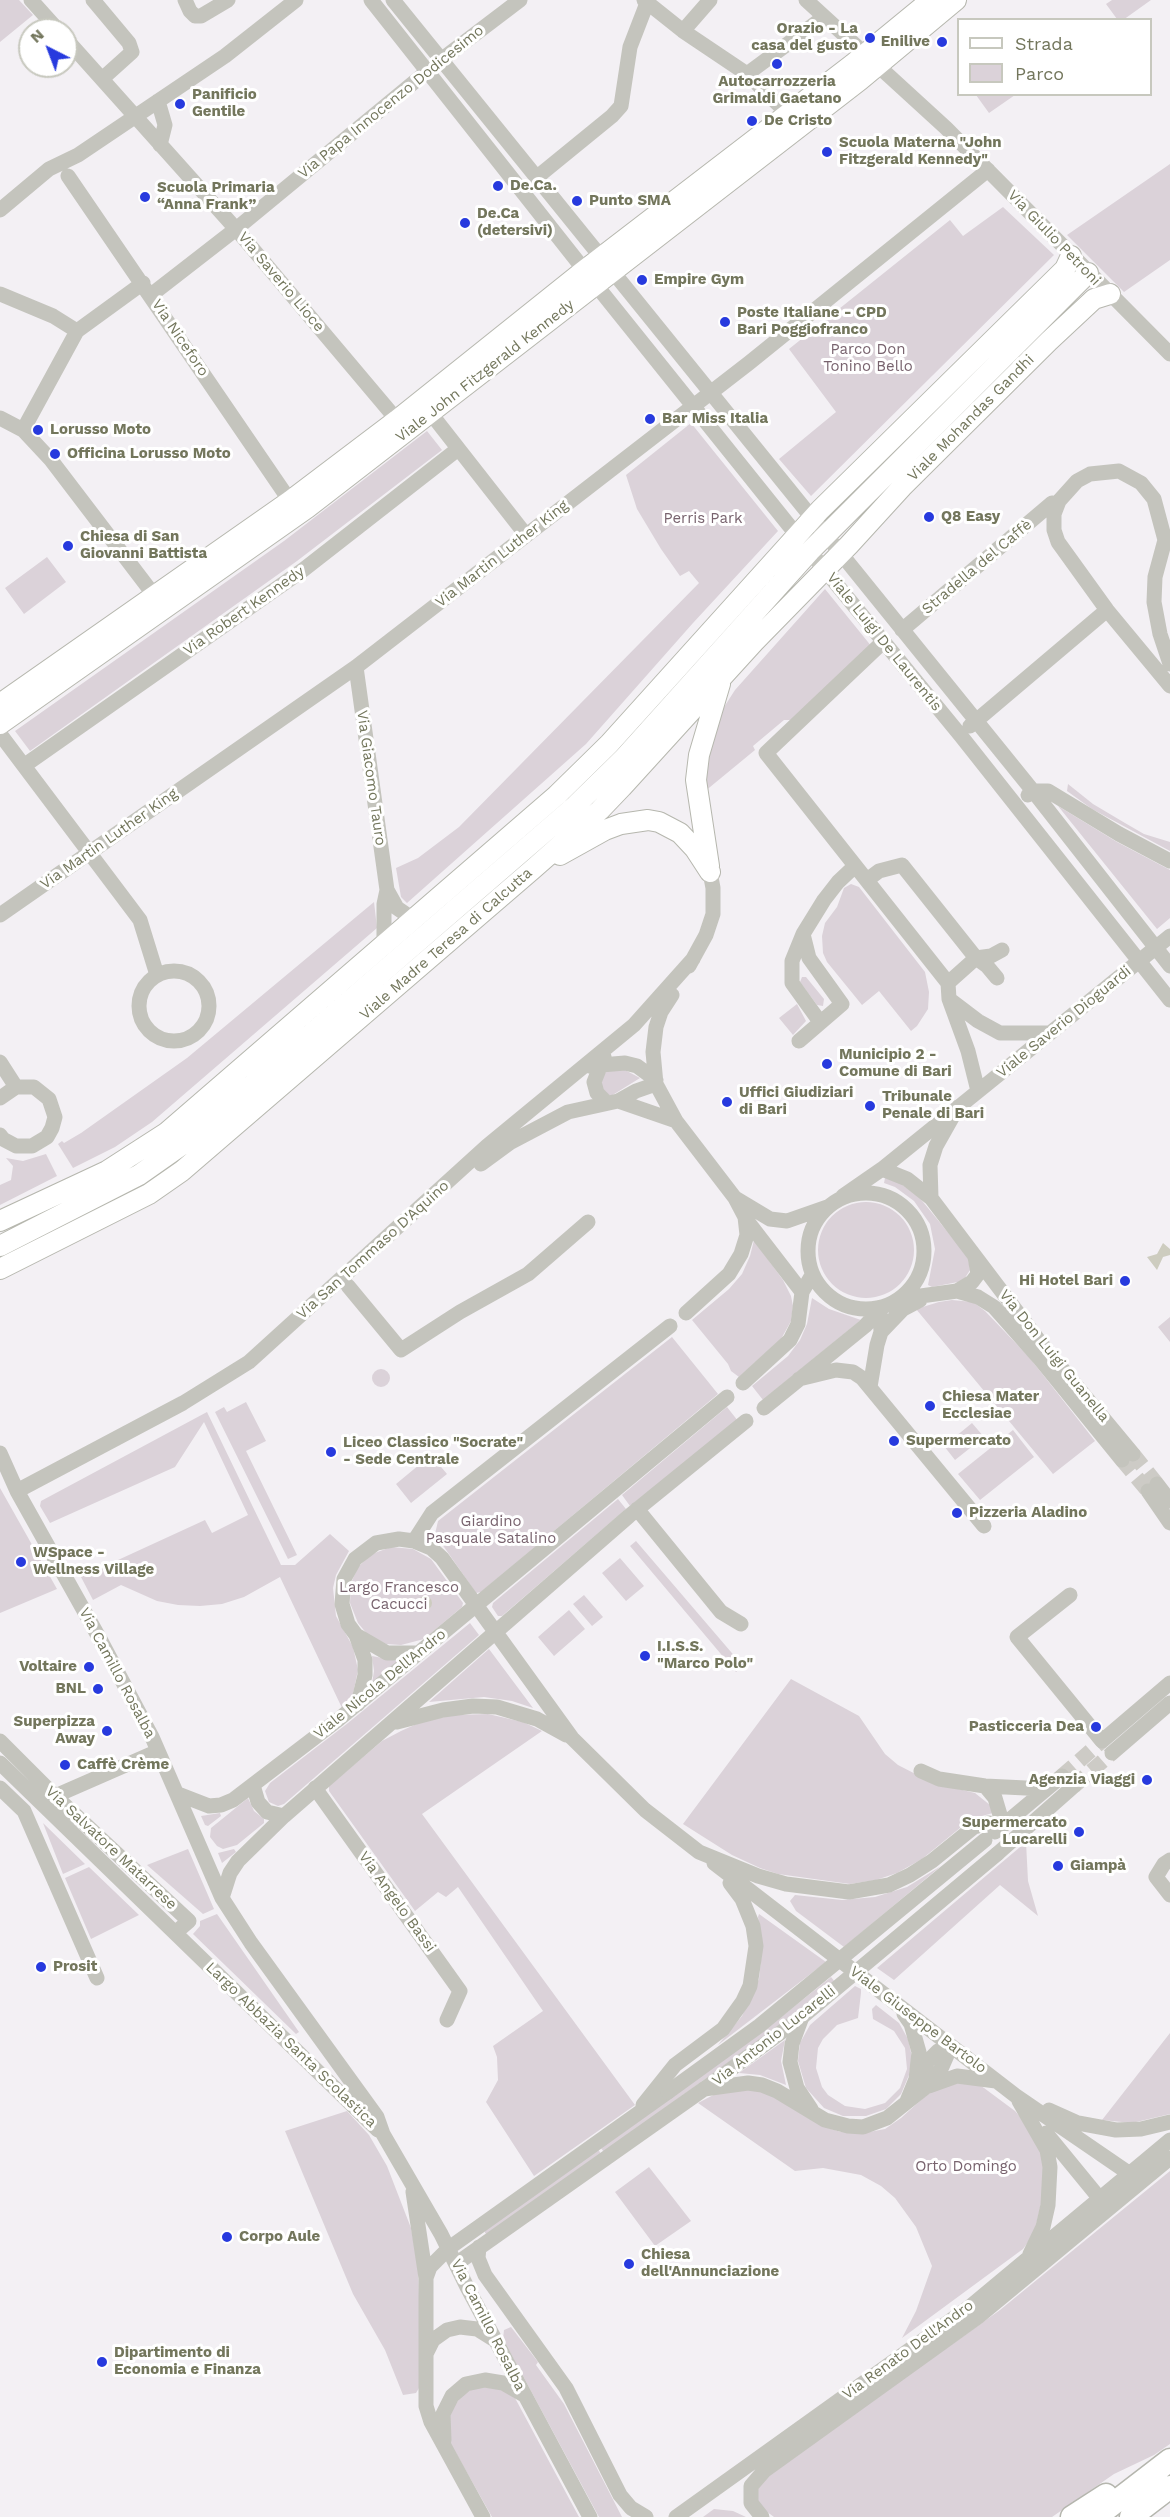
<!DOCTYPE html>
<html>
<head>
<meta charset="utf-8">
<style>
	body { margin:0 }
	#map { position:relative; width:1170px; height:2517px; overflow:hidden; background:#f3f0f4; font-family:"Work Sans",sans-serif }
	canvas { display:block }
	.legend { position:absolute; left:957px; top:18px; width:195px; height:78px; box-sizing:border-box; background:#fff; border:2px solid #c7c8be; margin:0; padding:8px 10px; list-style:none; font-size:18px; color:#73765c }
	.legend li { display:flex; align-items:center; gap:12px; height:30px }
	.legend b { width:30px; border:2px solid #c7c8be }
	.north { position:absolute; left:18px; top:18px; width:60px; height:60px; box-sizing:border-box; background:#fff; border:2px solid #c7c8be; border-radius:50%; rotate:318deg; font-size:16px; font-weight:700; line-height:24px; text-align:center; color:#73765c }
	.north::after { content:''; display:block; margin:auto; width:21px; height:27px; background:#273ade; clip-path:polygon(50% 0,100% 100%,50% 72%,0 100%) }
</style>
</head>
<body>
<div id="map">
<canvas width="1170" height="2517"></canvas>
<ul class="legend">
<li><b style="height:8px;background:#fff"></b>Strada</li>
<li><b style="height:16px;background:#dbd2d9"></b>Parco</li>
</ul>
<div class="north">N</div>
</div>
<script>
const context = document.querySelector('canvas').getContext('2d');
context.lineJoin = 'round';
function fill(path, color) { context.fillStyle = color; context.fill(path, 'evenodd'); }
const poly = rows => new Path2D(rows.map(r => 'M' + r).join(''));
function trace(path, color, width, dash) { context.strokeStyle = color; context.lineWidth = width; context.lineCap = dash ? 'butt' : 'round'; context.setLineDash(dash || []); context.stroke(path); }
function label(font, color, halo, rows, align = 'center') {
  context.font = font + ' "Work Sans",sans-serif'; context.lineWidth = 6; context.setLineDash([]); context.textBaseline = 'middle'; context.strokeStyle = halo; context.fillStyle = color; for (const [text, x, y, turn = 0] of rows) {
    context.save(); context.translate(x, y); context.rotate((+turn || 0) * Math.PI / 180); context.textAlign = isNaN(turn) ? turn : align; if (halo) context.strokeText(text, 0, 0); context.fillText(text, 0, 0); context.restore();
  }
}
const green = poly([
	[0,0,19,0,33,15,0,42],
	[1112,0,1151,0,1123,20,1117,19,1106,4],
	[976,95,1015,95,989,113],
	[1170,164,1170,260,1124,292,1067,235],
	[1003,207,1054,255,811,496,779,459,836,412,789,349,950,220,963,236],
	[691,423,778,531,693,623,586,744,407,903,401,897,396,868,418,858,459,827,699,583,689,571,680,576,661,549,637,509,626,475],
	[427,431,442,450,297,561,30,751,15,731,284,541],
	[47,557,66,582,24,614,5,588],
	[825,589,872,647,797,720,784,720,753,746,755,750,704,792,704,771,717,720,726,704,735,690],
	[1068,784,1093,804,1125,823,1144,834,1170,842,1170,851,1092,809,1067,791],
	[1058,806,1117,842,1170,870,1170,918,1157,929],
	[851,884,859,887,925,972,929,992,928,1009,917,1026,911,1031,879,991,862,1005,827,962,823,953,822,936,825,923,837,907,844,888],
	[374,902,377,928,152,1122,115,1147,73,1168,58,1144,62,1141,64,1143,81,1133,187,1058],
	[802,977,806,977,824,999,823,1006,817,1005,800,982],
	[797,1004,806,1021,793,1035,779,1018],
	[607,1070,625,1070,640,1078,611,1096,605,1093,601,1087,602,1078],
	[46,1154,57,1176,0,1205,0,1185,11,1180,13,1166,6,1158,23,1161],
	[885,1178,900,1183,919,1197,968,1257,970,1270,963,1281,932,1287,928,1285,935,1249,930,1224,914,1201,895,1187,884,1183],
	'818 1250a48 48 0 1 1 96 0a48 48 0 1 1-96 0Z',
	[754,1240,783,1280,791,1296,793,1306,791,1321,781,1339,739,1377,731,1371,728,1364,692,1320,729,1289,742,1274,750,1256],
	[812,1298,829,1309,861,1320,763,1400,752,1386,788,1356,800,1340,807,1324],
	[952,1300,973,1302,985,1311,1029,1357,1095,1441,1053,1474,916,1309,939,1302],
	[1170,1317,1170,1342,1158,1327],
	[672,1337,718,1394,481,1592,476,1593,435,1534,438,1521],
	'372 1378a9 9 0 1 1 18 0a9 9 0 1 1-18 0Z',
	[246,1402,266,1441,246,1451,297,1555,288,1559,215,1412,224,1407,227,1412],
	[727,1407,738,1421,630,1506,622,1495],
	[207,1412,281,1565,295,1565,330,1534,349,1551,336,1575,333,1588,336,1616,353,1647,358,1670,353,1694,342,1708,280,1577,244,1597,222,1604,200,1606,178,1605,157,1601,121,1585,93,1600,81,1577,205,1520,212,1533,248,1515,204,1422,175,1467,50,1523,40,1506,41,1501],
	[972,1423,984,1437,955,1460,944,1446],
	[1013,1430,1034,1457,980,1500,958,1474],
	[431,1455,447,1474,411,1503,396,1484],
	[0,1488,57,1589,0,1613],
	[618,1499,626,1509,502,1616,498,1616,492,1607,493,1603],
	[636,1541,743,1666,736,1672,630,1546],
	[391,1547,413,1549,431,1559,463,1603,462,1607,424,1639,401,1645,386,1644,367,1634,358,1623,350,1603,351,1583,358,1567,372,1554],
	[620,1558,644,1586,626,1601,602,1573],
	[584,1595,603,1617,592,1626,573,1604],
	[569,1610,585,1629,554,1656,538,1637],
	[470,1623,479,1635,284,1804,278,1806,269,1802,265,1791,270,1783,348,1723],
	[489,1649,533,1708,512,1701,484,1697,429,1702],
	[372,1656,398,1661,372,1684,374,1671],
	[791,1679,859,1716,885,1754,898,1765,933,1783,975,1793,990,1805,993,1813,971,1819,922,1859,897,1873,876,1880,850,1884,778,1874,760,1868,732,1855,683,1824],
	[488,1714,523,1722,542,1731,422,1814,635,2105,534,2176,486,2102,498,2080,497,2057,493,2046,543,2011,458,1887,446,1897,438,1892,415,1911,329,1791,329,1786,382,1741,401,1731,421,1722,454,1715],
	[248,1798,254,1811,264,1819,264,1823,237,1845,223,1849,217,1846,210,1837,211,1828],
	[220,1813,221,1816,208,1826,205,1825,201,1816],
	[43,1823,85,1864,63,1874],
	[1026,1842,1028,1881,1038,1916,1000,1885,894,1980,877,1968],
	[188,1849,214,1909,203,1914,147,1865],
	[234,1849,236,1852,222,1863,218,1853],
	[941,1866,844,1947,796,1911,790,1901,795,1895,842,1900,875,1897,907,1887],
	[89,1867,139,1915,91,1939,65,1878],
	[217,1914,299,2032,296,2034,193,1934,200,1926,200,1921],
	[759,1914,826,1962,718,2045,742,2016,759,1979,762,1950,758,1917],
	[831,1977,835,1982,790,2018,604,2152,600,2147,786,2013],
	[855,1986,861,1989,861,1993,858,2018,837,2025,823,2039,818,2048,816,2068,822,2087,828,2095,845,2106,865,2109,885,2103,900,2088,907,2069,905,2048,894,2031,873,2019,872,2009,876,2005,899,2023,908,2039,912,2057,909,2075,901,2094,886,2109,866,2116,843,2116,824,2108,806,2088,798,2061,800,2043,810,2025],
	[1170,2033,1170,2114,1132,2123,1102,2120],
	[785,2040,781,2061,786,2085,760,2075,739,2073],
	[956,2082,980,2085,1015,2111,1030,2128,1040,2147,1046,2182,1034,2234,1023,2249,902,2338,916,2311,932,2266,916,2227,895,2198,881,2186,861,2175,823,2168,795,2171,698,2103,721,2091,755,2089,771,2095,825,2127,841,2132,869,2132,885,2129,901,2118,931,2091],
	[347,2111,369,2135,387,2166,411,2228,418,2266,419,2296,419,2388,416,2393,403,2395,385,2350,353,2294,285,2131],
	[598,2149,601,2154,487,2234,485,2233,485,2230],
	[649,2167,691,2221,655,2246,615,2192],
	[1170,2171,1170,2444,1154,2455,1114,2474,1052,2517,774,2517,762,2508,757,2501,757,2486,761,2480,1000,2310],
	[511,2327,538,2362,536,2365,564,2404,622,2517,599,2517,503,2339,504,2330],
	[471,2387,499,2387,515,2398,579,2517,492,2517,448,2439,448,2411],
	[714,2509,733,2511,746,2517,703,2517]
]);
const water = poly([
	[1163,1243,1170,1249,1170,1255,1163,1257,1157,1270,1147,1257,1157,1254],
	'418 1603a7 7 0 1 1 14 0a7 7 0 1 1-14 0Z'
]);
const minorTunnel = poly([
	[1133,1454,1157,1484],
	[1122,1460,1148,1491],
	[1062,1776,1102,1741],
	[1074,1786,1112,1753]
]);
const minor = poly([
	[31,0,58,30],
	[93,0,129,43,132,52,102,79],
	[185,0,190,11,195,16,201,16,228,0],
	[371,0,604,295,824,569,961,736,1170,1000],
	[393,0,1033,791,1170,966],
	[644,0,683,31,747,74,788,114],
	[806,0,946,128,1170,354],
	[683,31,710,0],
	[66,39,236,229,397,420],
	[747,74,824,17],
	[158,101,165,125,160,145],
	[68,176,290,501],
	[536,178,612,116,621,106,630,47,647,3],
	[0,210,49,169,78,155,225,56,296,0],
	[0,294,53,316,77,331],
	[151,295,236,229,441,60,520,0],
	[425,406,526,535],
	[0,418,23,430,51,460,160,603],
	[23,430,77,331,143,283],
	[902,630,1052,503],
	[884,641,766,753,948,983,949,999,968,1051,978,1091],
	[1170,664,1160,634,1154,602,1155,577,1165,540,1154,499,1141,483,1119,471,1090,474,1077,481,1059,501,1054,514,1054,530,1058,542,1107,610,1170,686],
	[356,667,387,890,397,908,413,919],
	[970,726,1107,610],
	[0,734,140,920,157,975],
	[25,765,303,570,458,449],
	[1028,795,1033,791,1048,791,1119,834,1170,861],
	[867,880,879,871,902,865,976,958,987,966,997,978],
	[0,915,356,667,749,363,988,170],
	[803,934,824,900,838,882,855,866],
	[384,945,384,904,387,890],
	[689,966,706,935,713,914,713,888,710,872],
	'139 1006a35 35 0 1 1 70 0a35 35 0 1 1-70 0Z',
	[948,983,976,958,991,956,1002,950],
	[672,995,661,1012,656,1027,653,1052,656,1084,676,1121,735,1198,770,1219,787,1221,827,1207],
	[949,999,978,1021,1000,1033,1050,1033],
	[799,1041,842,1004,809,958,803,934,792,961,792,983,820,1022],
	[604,1057,594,1082,597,1093,607,1103],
	[0,1062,16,1087],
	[589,1066,625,1063,637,1066,656,1080],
	[0,1098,16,1087,34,1087,49,1099,55,1117,52,1128,47,1137,32,1146,16,1146,3,1139,0,1135],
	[618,1101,636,1091,656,1084],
	[958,1107,936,1146,930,1165,931,1198,1040,1342,1133,1454],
	[481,1164,511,1142,568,1112,618,1101,676,1121],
	[882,1169,907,1179,931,1198],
	'808 1251a58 58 0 1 1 116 0a58 58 0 1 1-116 0Z',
	[843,1196,882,1169,1170,936],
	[745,1218,802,1292],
	[348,1286,401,1350,460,1312,528,1274,588,1222],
	[957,1291,972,1282,978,1274,975,1257],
	[899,1299,957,1291,978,1297,994,1307,1040,1359,1122,1460],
	[686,1313,729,1274,741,1254,747,1235,745,1217,735,1198],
	[881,1332,903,1309,920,1300],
	[799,1379,836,1370,853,1372,862,1378,984,1526],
	[743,1383,790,1340,798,1324,802,1292,812,1275],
	[870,1387,877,1345,881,1332,880,1310],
	[764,1408,865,1326,880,1310],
	[0,1453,17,1491,101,1641,152,1737,222,1898,251,1943,377,2117,383,2134,441,2234,467,2287,590,2517],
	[1157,1484,1170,1501],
	[17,1491,183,1403,249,1362,487,1146,634,1025,693,959],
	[1148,1491,1170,1523],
	[637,1509,721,1612,741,1624],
	[414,1541,432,1513,670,1326],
	[1070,1595,1017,1637,1102,1741,1170,1683],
	[356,1635,387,1653,419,1653],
	[358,1704,365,1675,365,1660,356,1635,348,1624,342,1604,344,1579,355,1559,376,1543,399,1539,414,1541,431,1548,442,1558,572,1738,645,1810,699,1852,758,1876,786,1884,849,1892,889,1885,910,1875,932,1861,974,1827,988,1823,1003,1825],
	[397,1722,443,1710,473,1706,497,1707,537,1719,566,1735],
	[0,1741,55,1796,189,1921,175,1933],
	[1112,1753,1170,1703],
	[0,1763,378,2130],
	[921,1771,939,1779,985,1786,1046,1789],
	[253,1785,258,1802,267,1812,284,1816],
	[985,1786,995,1798,1003,1825],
	[0,1788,24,1811,97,1978],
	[315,1788,460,1991,447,2020],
	[178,1794,209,1806,221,1805,233,1800,339,1719,727,1397],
	[48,1797,55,1796,158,1751],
	[995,1832,1062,1776],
	[997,1854,1074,1786],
	[1170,1860,1164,1864,1156,1877,1170,1895],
	[714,1863,1016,2096,1130,2174,1136,2180],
	[222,1898,230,1873,238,1861,284,1816,629,1516,746,1421],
	[904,2014,911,2024,919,2052,916,2079,907,2101],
	[802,2017,792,2044,790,2062,797,2088,811,2109],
	[919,2075,928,2061,938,2051,951,2046],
	[929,2086,957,2076,996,2081],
	[1019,2101,1047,2150,1050,2167,1048,2205,1043,2227,1030,2254],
	[643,2105,675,2065,723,2029,743,2001,750,1986,756,1946,753,1926,742,1899,730,1883],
	[1049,2110,1078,2123,1116,2130,1141,2129,1170,2122],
	[1046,2133,1105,2205],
	[413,2192,426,2278,426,2406,431,2422,483,2517],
	[479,2247,478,2258,485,2275,566,2388,620,2495,631,2508,646,2517],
	[456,2264,704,2089,748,2083,762,2085,777,2091,825,2120,848,2126,863,2127,887,2118,926,2087,941,2069,951,2046],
	[426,2278,430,2267,449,2248,668,2092],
	[426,2354,433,2340,447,2330,460,2327,477,2329,493,2339],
	[444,2440,443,2414,452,2396,466,2384,485,2380,503,2383,524,2395],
	[676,2517,972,2305,1170,2140],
	[762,2517,751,2503,751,2486,764,2471,978,2317,1170,2158]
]);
const major = poly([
	[0,704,290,501,397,420,582,272,853,64,931,0],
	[0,724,307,508,860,80,956,0],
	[560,855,605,830,621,824,648,820,659,822,680,833,695,849,710,872],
	[709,866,696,780,699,755,720,684],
	[0,1221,107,1171,166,1133,557,795,609,744,820,510,1065,269,1071,256],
	[0,1246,139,1175,186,1142,576,805,624,758,810,551,1088,273],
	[0,1269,149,1194,182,1171,533,869,600,810,622,787,754,642,849,545,902,487,1049,341,1094,299,1110,294]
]);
const highway = poly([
	[1072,2517,1106,2495],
	[1096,2517,1170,2460],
	[1131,2517,1170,2487]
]);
const minorBridge = poly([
	[704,2089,802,2017,997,1854],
	[668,2092,759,2026,985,1840]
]);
const markers = [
	[870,38,6,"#273ade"],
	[942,42,6,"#273ade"],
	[777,64,6,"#273ade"],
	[180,104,6,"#273ade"],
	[752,121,6,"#273ade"],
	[827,152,6,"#273ade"],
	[498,186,6,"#273ade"],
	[145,197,6,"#273ade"],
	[577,201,6,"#273ade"],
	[465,223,6,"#273ade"],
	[642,280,6,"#273ade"],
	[725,322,6,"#273ade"],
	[650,419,6,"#273ade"],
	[38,430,6,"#273ade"],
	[55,454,6,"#273ade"],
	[929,517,6,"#273ade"],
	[68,546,6,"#273ade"],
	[827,1064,6,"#273ade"],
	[727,1102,6,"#273ade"],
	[870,1106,6,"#273ade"],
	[1125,1281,6,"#273ade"],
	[930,1406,6,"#273ade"],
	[894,1441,6,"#273ade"],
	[331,1452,6,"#273ade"],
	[957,1513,6,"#273ade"],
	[21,1562,6,"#273ade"],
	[645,1656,6,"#273ade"],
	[89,1667,6,"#273ade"],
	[98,1689,6,"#273ade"],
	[1096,1727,6,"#273ade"],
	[107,1731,6,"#273ade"],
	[65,1765,6,"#273ade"],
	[1147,1780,6,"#273ade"],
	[1079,1832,6,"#273ade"],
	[1058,1866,6,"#273ade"],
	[41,1967,6,"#273ade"],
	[227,2237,6,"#273ade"],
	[629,2264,6,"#273ade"],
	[102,2362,6,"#273ade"]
];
const poiNames = [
	["Orazio - La",858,29,"right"],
	["casa del gusto",858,46,"right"],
	["Enilive",930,42,"right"],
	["Autocarrozzeria",777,82,"center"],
	["Grimaldi Gaetano",777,99,"center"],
	["Panificio",192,95],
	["Gentile",192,112],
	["De Cristo",764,121],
	["Scuola Materna \"John",839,143],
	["Fitzgerald Kennedy\"",839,160],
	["De.Ca.",510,186],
	["Scuola Primaria",157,188],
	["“Anna Frank”",157,205],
	["Punto SMA",589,201],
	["De.Ca",477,214],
	["(detersivi)",477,231],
	["Empire Gym",654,280],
	["Poste Italiane - CPD",737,313],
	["Bari Poggiofranco",737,330],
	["Bar Miss Italia",662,419],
	["Lorusso Moto",50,430],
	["Officina Lorusso Moto",67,454],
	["Q8 Easy",941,517],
	["Chiesa di San",80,537],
	["Giovanni Battista",80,554],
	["Municipio 2 -",839,1055],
	["Comune di Bari",839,1072],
	["Uffici Giudiziari",739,1093],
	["di Bari",739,1110],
	["Tribunale",882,1097],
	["Penale di Bari",882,1114],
	["Hi Hotel Bari",1113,1281,"right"],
	["Chiesa Mater",942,1397],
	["Ecclesiae",942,1414],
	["Supermercato",906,1441],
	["Liceo Classico \"Socrate\"",343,1443],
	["- Sede Centrale",343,1460],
	["Pizzeria Aladino",969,1513],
	["WSpace -",33,1553],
	["Wellness Village",33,1570],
	["I.I.S.S.",657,1647],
	["\"Marco Polo\"",657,1664],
	["Voltaire",77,1667,"right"],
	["BNL",86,1689,"right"],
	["Superpizza",95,1722,"right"],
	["Away",95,1739,"right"],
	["Pasticceria Dea",1084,1727,"right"],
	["Caffè Crème",77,1765],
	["Agenzia Viaggi",1135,1780,"right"],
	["Supermercato",1067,1823,"right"],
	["Lucarelli",1067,1840,"right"],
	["Giampà",1070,1866],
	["Prosit",53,1967],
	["Corpo Aule",239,2237],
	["Chiesa",641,2255],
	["dell'Annunciazione",641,2272],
	["Dipartimento di",114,2353],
	["Economia e Finanza",114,2370]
];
const streetNames = [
	["Via Papa Innocenzo Dodicesimo",391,102,-39],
	["Via Giulio Petroni",1054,238,46],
	["Via Saverio Lioce",281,282,50],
	["Via Niceforo",180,338,56],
	["Viale John Fitzgerald Kennedy",485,371,-38],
	["Viale Mohandas Gandhi",971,418,-45],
	["Via Martin Luther King",502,554,-38],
	["Stradella del Caffè",977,567,-40],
	["Via Robert Kennedy",244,611,-35],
	["Viale Luigi De Laurentis",884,642,51],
	["Via Giacomo Tauro",371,778,82],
	["Via Martin Luther King",109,839,-35],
	["Viale Madre Teresa di Calcutta",446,944,-41],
	["Viale Saverio Dioguardi",1064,1022,-39],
	["Via San Tommaso D'Aquino",373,1250,-42],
	["Via Don Luigi Guanella",1054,1356,51],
	["Via Camillo Rosalba",117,1673,62],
	["Viale Nicola Dell'Andro",380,1684,-39],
	["Via Salvatore Matarrese",111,1848,43],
	["Via Angelo Bassi",397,1902,54],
	["Viale Giuseppe Bartolo",918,2020,37],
	["Via Antonio Lucarelli",774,2036,-38],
	["Largo Abbazia Santa Scolastica",291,2045,44],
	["Via Camillo Rosalba",488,2325,63],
	["Via Renato Dell'Andro",908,2350,-36]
];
const parkNames = [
	["Parco Don",868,350],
	["Tonino Bello",868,367],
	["Perris Park",703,519],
	["Giardino",491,1522],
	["Pasquale Satalino",491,1539],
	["Largo Francesco",399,1588],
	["Cacucci",399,1605],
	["Orto Domingo",966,2167]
];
fill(green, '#dbd2d9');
fill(water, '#cdccbf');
trace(minorTunnel, '#cdcbc6', 15, [15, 8]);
trace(major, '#b6b7ae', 22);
trace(highway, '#b5b6ae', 25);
trace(minor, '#c4c4bd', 15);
trace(major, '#fff', 20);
trace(highway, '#fff', 22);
trace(minorBridge, '#c4c4bd', 15);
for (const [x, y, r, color] of markers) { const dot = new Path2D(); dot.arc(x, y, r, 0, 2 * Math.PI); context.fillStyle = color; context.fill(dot); trace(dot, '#fff', 2); }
label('bold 15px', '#73765c', '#fff', poiNames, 'left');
label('15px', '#73765c', '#fff', streetNames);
label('15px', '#78636e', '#fff', parkNames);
</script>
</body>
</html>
